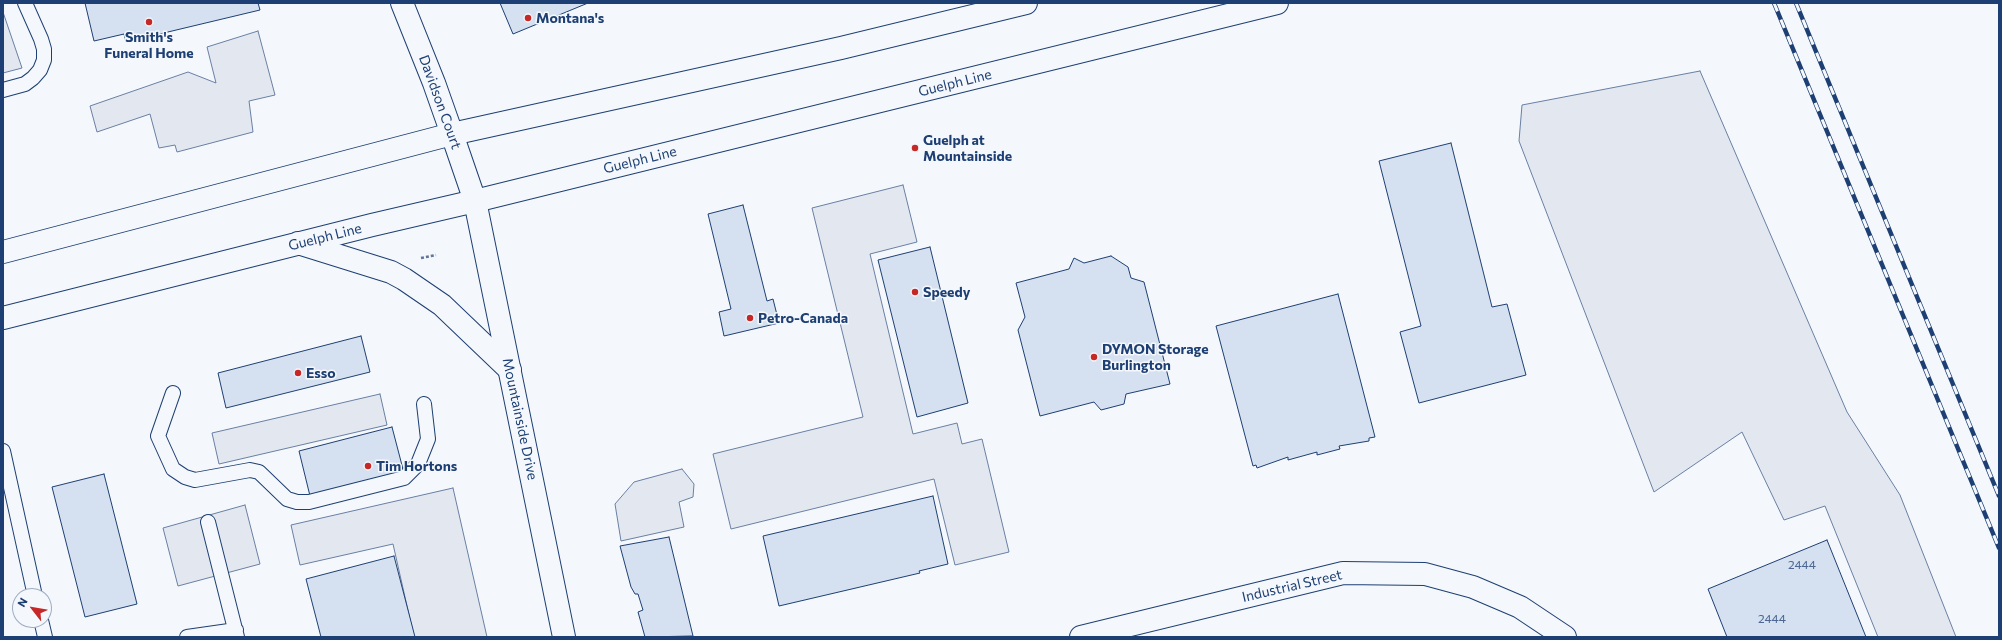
<!DOCTYPE html>
<html>
<head>
<meta charset="utf-8">
<style>
	body { margin:0 }
	#map { position:relative; width:2002px; height:640px; overflow:hidden; background:#f4f7fb; font-family:Commissioner,sans-serif }
	canvas { display:block }
	.frame { position:absolute; inset:0; border:4px solid #1d3f73; pointer-events:none }
	.north { position:absolute; left:12px; top:588px; width:40px; height:40px; box-sizing:border-box; background:#f4f7fb; border:1px solid #9eadc5; border-radius:50%; rotate:301deg; font-size:11px; font-weight:700; line-height:16px; text-align:center; color:#1d3f73 }
	.north::after { content:''; display:block; margin:auto; width:14px; height:18px; background:#c62828; clip-path:polygon(50% 0,100% 100%,50% 72%,0 100%) }
</style>
</head>
<body>
<div id="map">
<canvas width="2002" height="640"></canvas>
<div class="frame"></div>
<div class="north">N</div>
</div>
<script>
const context = document.querySelector('canvas').getContext('2d');
context.lineJoin = 'round';
function fill(path, color) { context.fillStyle = color; context.fill(path, 'evenodd'); }
const poly = rows => new Path2D(rows.map(r => 'M' + r).join(''));
function trace(path, color, width, dash) { context.strokeStyle = color; context.lineWidth = width; context.lineCap = dash ? 'butt' : 'round'; context.setLineDash(dash || []); context.stroke(path); }
function label(font, color, halo, rows, align = 'center') {
  context.font = font + ' Commissioner,sans-serif'; context.lineWidth = 3; context.setLineDash([]); context.textBaseline = 'middle'; context.strokeStyle = halo; context.fillStyle = color; for (const [text, x, y, turn = 0] of rows) {
    context.save(); context.translate(x, y); context.rotate((+turn || 0) * Math.PI / 180); context.textAlign = isNaN(turn) ? turn : align; if (halo) context.strokeText(text, 0, 0); context.fillText(text, 0, 0); context.restore();
  }
}
const parking = poly([
	[3,12,22,68,3,73,3,12],
	[258,31,275,95,249,101,253,132,177,152,175,145,159,148,150,114,97,132,90,106,188,72,216,83,207,47,258,31],
	[1700,71,1847,412,1900,495,1956,637,1878,637,1825,506,1784,520,1742,432,1654,492,1519,141,1522,105,1700,71],
	[903,185,917,242,870,254,913,434,957,423,962,444,982,439,1009,552,955,565,934,479,731,529,713,454,863,417,812,208,903,185],
	[380,394,387,425,219,464,212,433,380,394],
	[682,469,694,484,693,497,679,502,684,527,621,541,615,504,634,482,682,469],
	[453,488,487,637,414,637,393,544,300,565,291,525,453,488],
	[245,505,260,564,178,586,163,528,245,505]
]);
const building = poly([
	[85,3,258,3,260,10,126,42,124,34,94,41,85,3],
	[500,3,588,3,513,34,500,3],
	[1451,143,1492,307,1507,304,1526,375,1419,403,1400,332,1421,326,1379,161,1451,143],
	[743,205,767,301,773,299,779,323,724,336,719,312,731,309,708,214,743,205],
	[930,247,968,403,917,417,878,260,930,247],
	[1111,256,1128,267,1131,278,1144,282,1170,384,1126,394,1124,404,1101,410,1094,402,1040,416,1018,330,1025,317,1016,283,1069,269,1074,258,1084,263,1111,256],
	[1338,294,1375,437,1369,438,1369,441,1339,446,1340,449,1317,455,1317,452,1288,460,1288,457,1257,468,1256,465,1253,466,1216,326,1338,294],
	[361,336,370,372,226,408,218,373,361,336],
	[392,427,404,473,310,496,299,451,392,427],
	[104,474,137,604,85,617,52,487,104,474],
	[933,496,948,564,919,571,920,573,779,606,763,536,933,496],
	[669,537,693,636,645,637,638,612,643,610,638,594,635,594,631,587,620,546,669,537],
	[1827,540,1866,637,1727,637,1708,589,1827,540],
	[394,556,415,637,321,637,306,579,394,556]
]);
const path = poly([
	[421,258,436,255]
]);
const service = poly([
	[3,90,25,84,33,78,40,70,44,60,44,49,41,39,25,3],
	[173,393,158,436,173,469,185,477,195,480,250,470,259,472,287,499,297,502,309,502,404,478,418,464,428,439,424,404],
	[3,451,35,596],
	[208,522,237,637],
	[41,620,45,637],
	[187,637,236,630]
]);
const minor = poly([
	[402,3,434,83,452,134]
]);
const tertiary = poly([
	[452,134,475,201,564,637],
	[1081,637,1343,573,1425,574,1473,587,1520,607,1565,637]
]);
const secondary = poly([
	[298,243,391,272,404,279,442,305,510,370],
	[3,252,452,134,841,48,1026,3],
	[3,318,372,225,475,201,1277,3]
]);
const rail = poly([
	[1774,3,1999,548],
	[1796,3,1999,496]
]);
const markers = [
	[528,18,4,"#c62828"],
	[149,22,4,"#c62828"],
	[915,148,4,"#c62828"],
	[915,292,4,"#c62828"],
	[750,318,4,"#c62828"],
	[1094,357,4,"#c62828"],
	[298,373,4,"#c62828"],
	[368,466,4,"#c62828"]
];
const numberNames = [
	["2444",1802,565],
	["2444",1772,619]
];
const poiNames = [
	["Montana's",536,18],
	["Smith's",149,37,"center"],
	["Funeral Home",149,53,"center"],
	["Guelph at",923,140],
	["Mountainside",923,156],
	["Speedy",923,292],
	["Petro-Canada",758,318],
	["DYMON Storage",1102,349],
	["Burlington",1102,365],
	["Esso",306,373],
	["Tim Hortons",376,466]
];
const streetNames = [
	["Guelph Line",955,83,-14],
	["Davidson Court",440,102,70],
	["Guelph Line",640,160,-14],
	["Guelph Line",325,237,-14],
	["Mountainside Drive",520,419,78],
	["Industrial Street",1292,586,-13]
];
fill(parking, '#e3e8f0');
trace(parking, '#687fa3', 1);
fill(building, '#d5e0f0');
trace(building, '#1d3f73', 1);
trace(service, '#1d3f73', 16);
trace(minor, '#1d3f73', 24);
trace(tertiary, '#1d3f73', 24);
trace(secondary, '#1d3f73', 24);
trace(path, '#5e769c', 2.5, [3, 2]);
trace(service, '#f4f7fb', 14);
trace(minor, '#f4f7fb', 22);
trace(tertiary, '#f4f7fb', 22);
trace(secondary, '#f4f7fb', 22);
trace(rail, '#1d3f73', 4.5);
trace(rail, '#f4f7fb', 3, [9]);
for (const [x, y, r, color] of markers) { const dot = new Path2D(); dot.arc(x, y, r, 0, 2 * Math.PI); context.fillStyle = color; context.fill(dot); trace(dot, '#f4f7fb', 1.5); }
label('12px', '#4b6792', null, numberNames);
label('bold 14px', '#1d3f73', '#f4f7fb', poiNames, 'left');
label('14px', '#1d3f73', '#f4f7fb', streetNames);
</script>
</body>
</html>
